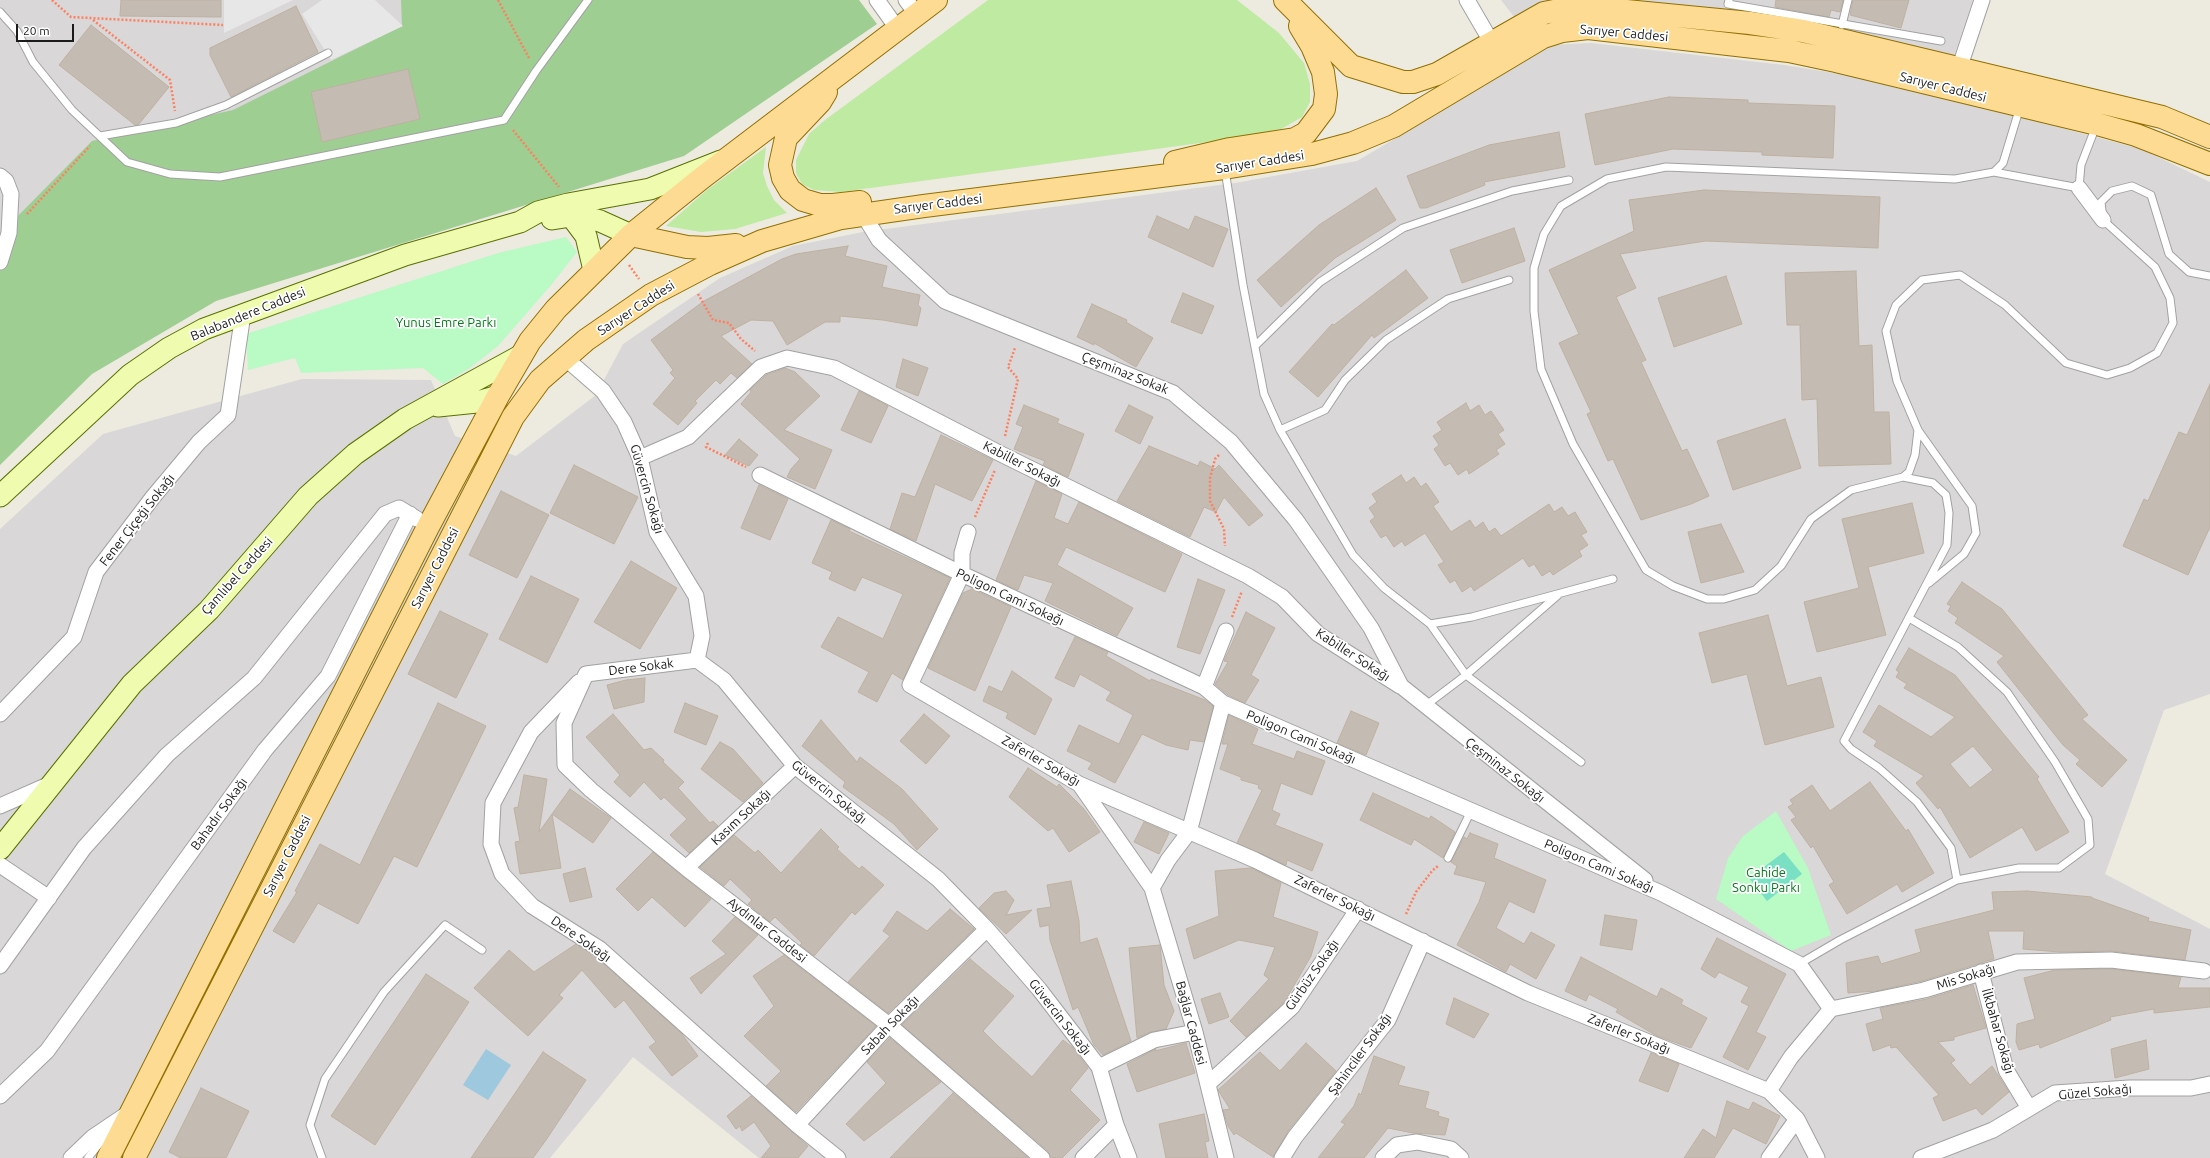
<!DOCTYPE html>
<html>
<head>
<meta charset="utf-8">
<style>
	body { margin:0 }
	#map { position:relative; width:2210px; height:1158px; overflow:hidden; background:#edeadf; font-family:Ubuntu,sans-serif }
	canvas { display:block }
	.scale { position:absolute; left:16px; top:24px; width:58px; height:18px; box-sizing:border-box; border:2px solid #1b1b1b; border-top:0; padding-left:5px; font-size:12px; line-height:14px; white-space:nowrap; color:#1b1b1b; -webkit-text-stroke:3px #fff; paint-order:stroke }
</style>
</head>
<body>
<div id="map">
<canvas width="2210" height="1158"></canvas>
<div class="scale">20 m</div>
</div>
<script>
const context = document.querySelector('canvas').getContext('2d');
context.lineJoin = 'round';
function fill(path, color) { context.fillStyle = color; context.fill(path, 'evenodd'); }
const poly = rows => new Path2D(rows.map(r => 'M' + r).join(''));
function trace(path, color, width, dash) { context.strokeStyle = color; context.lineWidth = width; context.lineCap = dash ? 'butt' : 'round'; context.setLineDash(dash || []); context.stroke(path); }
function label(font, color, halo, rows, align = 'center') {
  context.font = font + ' Ubuntu,sans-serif'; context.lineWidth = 3.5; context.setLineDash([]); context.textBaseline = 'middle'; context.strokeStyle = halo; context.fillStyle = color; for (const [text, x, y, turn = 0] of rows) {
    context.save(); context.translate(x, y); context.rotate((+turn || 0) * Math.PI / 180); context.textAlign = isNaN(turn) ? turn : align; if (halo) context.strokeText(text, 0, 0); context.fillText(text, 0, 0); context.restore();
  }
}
const residential = poly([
	[0,0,409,0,514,113,0,246],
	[1501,0,1594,0,1515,18],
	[1610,0,1973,0,1953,59],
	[1591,43,1784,65,1884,81,2141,149,2210,182,2210,694,2164,710,2105,874,2210,929,2210,1158,759,1158,633,1057,550,1158,0,1158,0,529,103,434,302,379,431,380,455,436,516,456,596,395,623,344,720,278,793,246,863,232,1235,183,1357,161,1420,124,1499,70,1552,45]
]);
const grass = poly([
	[988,0,1237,0,1279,33,1304,63,1310,84,1310,102,1302,117,1281,129,1222,140,841,192,814,190,802,184,796,173,796,160,809,134,825,120],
	[766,147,763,173,767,186,774,200,787,213,735,229,701,232,666,226,707,190]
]);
const forest = poly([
	[401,0,859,0,877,24,684,156,216,301,92,374,0,465,0,245,8,226,92,141,233,110,402,26]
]);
const park = poly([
	[566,237,577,252,552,284,498,346,470,368,443,384,423,368,301,373,295,358,248,370,246,334,498,253],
	[1776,811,1808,868,1831,935,1791,951,1716,899,1728,858,1743,836]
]);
const pitch = poly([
	[1784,852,1802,874,1767,901,1749,878]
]);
const parking = poly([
	[224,0,293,0,224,33],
	[322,0,375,0,403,26,331,60,302,14]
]);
const water = poly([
	[486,1049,511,1065,488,1100,463,1085]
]);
const building = poly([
	[121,0,221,0,221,17,120,16,121,0],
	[1776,0,1843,0,1840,12,1831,10,1829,17,1775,7,1776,0],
	[1853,0,1909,0,1901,28,1850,15,1853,0],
	[296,6,318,52,231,97,210,55,210,48,296,6],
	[91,25,169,87,139,124,135,125,59,65,91,25],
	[408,69,420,119,322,142,311,92,408,69],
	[1669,97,1748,100,1748,103,1835,106,1833,158,1762,155,1762,152,1673,149,1595,165,1585,114,1669,97],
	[1559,132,1565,167,1484,182,1485,185,1426,208,1420,208,1407,176,1489,145,1559,132],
	[1376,188,1396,220,1335,258,1281,307,1257,280,1319,225,1376,188],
	[1704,190,1880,197,1878,248,1706,241,1620,254,1636,288,1616,297,1646,360,1641,362,1682,451,1687,449,1709,496,1691,504,1641,520,1613,459,1608,461,1587,414,1591,412,1559,343,1579,334,1549,270,1634,231,1629,200,1704,190],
	[1157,216,1189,230,1195,216,1228,229,1213,267,1148,237,1157,216],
	[1514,228,1525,261,1462,283,1450,250,1514,228],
	[848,246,845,256,887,266,882,287,920,295,918,305,921,308,917,326,883,320,840,316,840,322,825,322,787,345,773,321,751,320,721,336,752,364,737,378,731,373,720,384,716,380,695,401,697,403,678,425,653,404,675,378,670,373,673,370,651,340,704,301,782,259,796,254,848,246],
	[1406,270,1428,298,1374,338,1372,335,1318,397,1289,372,1332,324,1334,325,1406,270],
	[1856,271,1859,346,1872,345,1874,412,1889,412,1891,464,1819,466,1817,399,1802,400,1800,325,1787,325,1785,273,1856,271],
	[1726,276,1742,324,1674,347,1658,298,1726,276],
	[1183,293,1214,306,1202,334,1171,322,1183,293],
	[1092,304,1127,320,1126,322,1153,338,1136,367,1094,343,1094,345,1077,337,1092,304],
	[903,359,928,368,918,396,896,387,903,359],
	[785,368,795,372,820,396,784,430,832,450,815,489,787,477,791,469,800,459,741,404,751,392,750,390,766,375,785,368],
	[2210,384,2210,527,2188,575,2123,546,2144,499,2148,501,2179,432,2187,435,2210,384],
	[859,391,888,406,871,443,841,430,859,391],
	[1466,403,1470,411,1479,405,1485,415,1491,411,1504,430,1498,434,1505,444,1496,450,1499,454,1469,474,1467,469,1458,475,1450,463,1445,466,1434,449,1439,445,1433,436,1442,430,1437,422,1466,403],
	[1024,405,1059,419,1057,423,1084,434,1068,477,1043,465,1045,461,1014,449,1023,427,1016,424,1024,405],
	[1129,405,1153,417,1140,444,1115,431,1129,405],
	[1785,419,1801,468,1733,490,1717,441,1785,419],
	[941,435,993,460,972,501,935,484,916,541,890,529,902,493,915,497,941,435],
	[739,439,758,455,749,466,725,455,739,439],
	[1149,446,1198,466,1200,461,1215,469,1219,465,1263,515,1249,526,1224,497,1216,512,1204,507,1190,537,1117,501,1149,446],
	[574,465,638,497,614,544,550,513,574,465],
	[1401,475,1406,483,1414,477,1421,487,1426,483,1439,502,1433,506,1451,532,1470,520,1475,528,1483,522,1489,532,1495,528,1501,536,1549,504,1554,512,1562,507,1568,516,1575,512,1587,532,1581,535,1588,545,1579,551,1582,556,1553,575,1550,571,1542,576,1534,564,1529,567,1523,558,1474,591,1471,586,1462,592,1455,580,1450,583,1438,565,1444,562,1425,533,1405,546,1402,541,1394,547,1386,535,1381,538,1370,521,1375,517,1369,508,1377,502,1372,494,1401,475],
	[1036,481,1062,494,1054,518,1068,524,1079,502,1182,554,1165,592,1066,547,1057,565,1133,608,1117,636,1045,601,1053,583,1024,575,1018,590,996,580,1036,481],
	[759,485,788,499,770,540,741,528,759,485],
	[501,491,549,515,517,578,469,555,501,491],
	[1912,503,1924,553,1868,567,1886,635,1817,652,1804,602,1859,588,1842,519,1912,503],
	[831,520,850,529,849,531,950,578,903,680,892,673,877,702,858,692,869,672,821,647,838,617,883,639,903,594,862,577,855,591,829,579,832,572,812,563,831,520],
	[1721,524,1744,572,1701,583,1688,532,1721,524],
	[631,561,677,588,640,649,594,622,631,561],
	[531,576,579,599,547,663,499,639,531,576],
	[1198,579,1225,590,1200,654,1177,647,1198,579],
	[1962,582,2002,609,2088,715,2082,719,2127,760,2102,787,2076,764,2080,760,2063,745,1997,662,2004,656,1955,623,1958,618,1948,611,1951,606,1947,604,1962,582],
	[972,589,1011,607,975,691,928,668,963,593,972,589],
	[440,611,488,634,456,698,408,674,440,611],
	[1246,612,1275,628,1251,675,1259,680,1245,703,1228,695,1215,684,1228,662,1224,661,1246,612],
	[1768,615,1787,686,1821,677,1834,727,1765,745,1747,674,1712,683,1699,633,1768,615],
	[1075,637,1108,652,1106,656,1150,681,1151,679,1205,700,1213,706,1204,742,1190,740,1188,750,1166,745,1142,734,1115,783,1088,769,1092,763,1067,751,1079,725,1119,744,1133,715,1106,700,1111,692,1080,674,1074,687,1055,678,1075,637],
	[1909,648,1955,675,2039,777,2037,779,2069,832,2036,851,2022,827,1970,858,1940,807,1938,809,1916,783,1924,776,1874,746,1877,741,1863,732,1879,705,1931,737,1955,717,1904,688,1907,684,1896,677,1899,672,1896,670,1909,648],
	[1973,746,1993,770,1970,788,1950,764,1973,746],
	[1012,671,1052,699,1035,735,1006,718,1008,713,983,701,989,686,1002,692,1012,671],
	[645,678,644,702,614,709,607,685,626,680,645,678],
	[438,703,486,726,417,867,394,856,358,924,318,903,294,943,273,931,297,892,295,891,320,844,360,865,438,703],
	[685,703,718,716,706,745,674,732,685,703],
	[1351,711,1379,723,1366,755,1337,743,1351,711],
	[613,714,644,750,651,748,664,760,663,762,684,782,678,788,710,823,713,821,718,826,689,853,670,835,687,819,664,797,661,800,644,782,630,797,614,782,620,775,586,737,613,714],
	[924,714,950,736,926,764,900,741,924,714],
	[1229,715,1258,729,1252,744,1294,759,1297,751,1325,761,1312,795,1281,783,1272,810,1280,814,1275,825,1323,844,1312,871,1287,860,1286,865,1237,843,1262,790,1258,788,1259,785,1241,780,1241,777,1220,769,1228,744,1222,744,1229,715],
	[821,720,857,762,860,757,902,789,938,829,917,850,894,824,843,787,845,782,802,746,821,720],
	[720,742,733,749,763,783,743,802,701,769,720,742],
	[1028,768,1057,787,1059,784,1084,809,1100,832,1069,852,1053,828,1048,831,1009,797,1028,768],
	[524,775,547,779,539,832,552,814,561,868,520,874,515,842,520,841,514,808,518,807,524,775],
	[1870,782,1906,831,1908,829,1934,873,1902,892,1897,884,1847,914,1829,885,1834,882,1813,846,1811,848,1791,820,1796,817,1788,807,1793,804,1790,800,1812,785,1830,811,1870,782],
	[570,789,611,818,593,843,552,814,570,789],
	[1373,793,1429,819,1431,816,1455,832,1443,858,1414,839,1411,845,1360,820,1373,793],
	[1144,822,1169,833,1159,854,1134,842,1144,822],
	[821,829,839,847,837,849,859,869,862,866,884,885,855,915,852,912,814,956,800,945,802,943,775,917,770,922,748,904,752,900,730,879,724,886,700,867,734,835,755,853,758,850,781,873,821,829],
	[1470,833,1498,844,1494,858,1546,880,1534,913,1509,901,1496,928,1524,944,1531,932,1555,945,1536,979,1510,964,1506,972,1457,945,1479,902,1486,882,1454,874,1457,866,1451,862,1464,837,1467,839,1470,833],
	[653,852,711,899,685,927,652,897,638,911,616,889,653,852],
	[585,868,592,897,570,902,563,874,585,868],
	[1251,868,1281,883,1273,917,1318,932,1311,956,1285,1001,1246,1037,1230,1021,1269,979,1264,975,1275,947,1239,940,1194,959,1186,929,1219,916,1215,871,1251,868],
	[1071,881,1079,921,1080,943,1097,938,1131,1041,1103,1055,1094,1045,1078,1007,1073,1010,1050,940,1049,925,1040,927,1037,909,1051,907,1047,885,1071,881],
	[1006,891,1014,900,1006,915,1032,910,1006,934,979,908,994,893,1006,891],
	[2027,891,2092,897,2092,898,2149,918,2148,921,2191,930,2185,960,2112,951,2060,952,2023,949,2024,931,1988,931,1994,959,1922,981,1876,991,1848,993,1846,963,1878,956,1881,964,1921,952,1915,930,1994,910,1992,892,2027,891],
	[950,909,974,929,888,1013,848,982,890,936,883,931,897,911,927,931,950,909],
	[1605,915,1637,920,1632,950,1600,945,1605,915],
	[735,917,758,935,701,994,690,978,726,954,712,941,735,917],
	[1717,938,1786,974,1756,1032,1766,1037,1748,1070,1723,1057,1749,1006,1741,1002,1749,987,1719,972,1715,978,1701,969,1717,938],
	[576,944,595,956,681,1033,698,1056,672,1076,649,1047,656,1042,624,1000,615,1008,582,970,559,995,563,998,528,1036,474,988,509,950,534,972,576,944],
	[1160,945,1164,985,1174,1011,1166,1029,1150,1032,1137,1038,1129,948,1160,945],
	[784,955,876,1026,796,1112,766,1086,781,1071,744,1036,774,1006,753,976,784,955],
	[1581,957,1657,997,1661,988,1683,1000,1681,1004,1707,1018,1691,1048,1657,1036,1616,1012,1618,1009,1589,994,1586,1001,1565,991,1581,957],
	[970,959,1014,996,983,1031,998,1046,1032,1077,1063,1040,1072,1047,1088,1068,1070,1090,1100,1120,1062,1158,1051,1158,1048,1151,902,1025,970,959],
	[2111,969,2181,977,2178,988,2210,988,2210,1007,2154,1013,2154,1009,2110,1017,2111,1020,2040,1048,2039,1044,2019,1050,2016,1042,2017,1024,2035,1019,2024,978,2055,970,2111,969],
	[426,974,469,1002,375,1145,331,1116,426,974],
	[1973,985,1986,1028,1954,1037,1954,1040,1938,1042,1955,1060,1951,1063,1970,1085,1992,1066,2009,1092,1982,1115,1976,1108,1943,1121,1933,1098,1939,1095,1896,1047,1891,1048,1890,1045,1873,1051,1866,1024,1883,1019,1880,1008,1927,999,1973,985],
	[1220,993,1229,1017,1209,1024,1201,999,1220,993],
	[1454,998,1489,1014,1474,1038,1446,1024,1454,998],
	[890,1038,941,1082,864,1141,846,1124,886,1083,867,1062,890,1038],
	[2146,1040,2149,1069,2115,1078,2111,1049,2146,1040],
	[1186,1043,1195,1073,1137,1092,1127,1064,1156,1049,1155,1051,1186,1043],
	[1306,1043,1336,1071,1288,1131,1273,1157,1236,1133,1234,1135,1228,1126,1223,1110,1230,1109,1218,1090,1260,1052,1280,1071,1306,1043],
	[543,1052,586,1080,546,1140,533,1158,471,1158,543,1052],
	[1651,1053,1679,1064,1668,1092,1639,1081,1651,1053],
	[1374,1056,1405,1067,1398,1085,1429,1092,1425,1108,1439,1112,1438,1116,1449,1119,1445,1135,1413,1133,1388,1128,1364,1158,1318,1158,1345,1124,1341,1122,1354,1106,1359,1093,1361,1095,1374,1056],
	[201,1088,249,1111,226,1158,181,1158,169,1152,201,1088],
	[953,1093,1028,1158,890,1158,953,1093],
	[751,1096,808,1146,798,1158,761,1158,771,1146,754,1122,742,1131,740,1126,736,1129,727,1116,751,1096],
	[1727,1101,1749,1110,1753,1102,1780,1116,1766,1144,1733,1128,1714,1158,1684,1158,1703,1129,1716,1138,1727,1101],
	[1204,1114,1209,1141,1205,1142,1208,1158,1166,1158,1159,1124,1204,1114]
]);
const path = poly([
	[52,0,71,17,223,25],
	[498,0,529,58],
	[93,20,170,80,175,111],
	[513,130,559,187],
	[27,214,90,146],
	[629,265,639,279],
	[698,294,713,320,729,323,741,339,755,351],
	[1005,436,1018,379,1008,367,1015,348],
	[708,443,706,447,746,467],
	[1219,455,1215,459,1210,478,1210,501,1224,529,1225,546],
	[975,517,995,470],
	[1232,617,1242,591],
	[1406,914,1416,892,1432,871,1438,866]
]);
const lane = poly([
	[1729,0,1728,4,1941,41],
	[0,12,17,31,33,62,72,110,127,162,170,174,220,177,504,120,536,71,588,0],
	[1842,25,1848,0],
	[100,136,176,123,226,105,328,53],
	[1225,170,1243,285,1264,394,1280,430,1353,555,1384,588,1430,624,1472,617,1613,579],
	[1994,172,2003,163,2020,107],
	[1255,346,1320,282,1403,228,1512,191,1569,180],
	[1280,430,1325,410,1345,380,1386,340,1448,299,1509,280],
	[1903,477,1909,472,1915,455,1918,430],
	[1929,583,1964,554,1976,533,1972,506,1918,430,1897,381,1886,331,1896,305,1922,280,1960,275,2005,305,2066,363,2107,375,2130,368,2157,353,2173,323,2170,298,2155,267,2103,220,2101,202,2112,191,2132,186,2151,195,2169,254,2189,272,2210,276],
	[1430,624,1466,675,1581,762],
	[1425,706,1466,675,1558,595],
	[1448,858,1471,811],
	[1957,880,1951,848,1917,802,1879,768,1851,749,1844,741,1947,545,1949,513,1946,495,1933,483,1903,477,1851,490,1811,519,1781,566,1755,590,1724,599,1707,599,1673,586,1646,570,1573,444,1541,369,1534,311,1534,268,1544,234,1561,206,1607,179,1666,167,1955,179,1994,172,2079,188,2081,165,2096,126],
	[1799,964,1840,940,1957,880,2019,868,2059,868,2090,845,2088,819,2055,762,2007,692,1958,647,1909,618],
	[88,1158,107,1134],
	[322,1158,310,1125,325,1079,384,992,445,925,482,950]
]);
const street = poly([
	[877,0,897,28],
	[906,0,916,13],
	[1467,0,1492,43],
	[1959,69,1982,0],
	[0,176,6,181,11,194,9,233,0,262],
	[2079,188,2103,220],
	[863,214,879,240,945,301,1173,393,1231,442,1296,520,1371,628,1401,686,1645,880],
	[564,357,603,391,624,422,640,458,657,532,696,596,702,636,697,660],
	[640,458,688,437,761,367,787,358,834,368,1001,454,1248,576,1282,597,1318,634,1400,686],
	[760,475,962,574,1204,687,1223,703,1661,893,1799,964,1831,1009],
	[968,532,962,553,962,574,910,685,1079,784,1255,860,1528,993,1769,1091,1797,1119,1817,1158],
	[697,660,724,680,795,766,938,879,987,929,1039,989,1099,1067,1116,1125,1129,1158],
	[586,674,564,723,565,765,591,790,686,868,889,1025,1042,1158],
	[586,674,697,660],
	[579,682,531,732,493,803,491,844,502,874,532,906,600,949,797,1125,838,1158],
	[1204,687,1226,631],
	[0,714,74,637,96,572,153,497,199,442,228,415,243,314],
	[1080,785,1152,888,1195,1032,1226,1158],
	[0,806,50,784],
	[0,865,49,898],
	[686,868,795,766],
	[1152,888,1168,860,1189,832,1223,703],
	[0,966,84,848,167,755,254,678,385,514,399,508,417,519],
	[1981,972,2006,1070,2029,1108],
	[1099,1067,1154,1040,1195,1032],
	[1208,1084,1292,1007,1358,909],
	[1769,1091,1791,1057,1831,1009,1924,990,2017,962,2111,960,2204,971],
	[0,1096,47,1051,265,750,328,676,410,514],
	[797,1125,889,1025,987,929],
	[71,1158,93,1137,130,1112],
	[1083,1158,1116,1125],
	[1282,1158,1295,1137,1388,1020,1423,941],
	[1383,1158,1397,1145,1417,1142,1451,1149,1461,1158],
	[1769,1158,1797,1119],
	[1921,1158,1993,1130,2055,1093,2129,1088,2191,1088,2210,1084]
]);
const secondary = poly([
	[571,216,586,236,594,270],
	[552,219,571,216,585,217,600,221,631,235],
	[438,406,477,402,498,396],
	[0,496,130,375,169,348,204,329,405,255,520,222,538,212,568,204,650,189,721,161],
	[0,849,132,684,209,610,308,496,355,454,405,419,520,356]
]);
const primary = poly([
	[1285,0,1351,66,1403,82,1413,82,1437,74,1544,13,1559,10,1606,9,1750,23,1803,31,2162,117,2210,137],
	[826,92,820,102,786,138,780,165,783,178,790,190,803,200,820,205,833,205,860,202],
	[1175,162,1230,149,1295,139,1306,133,1324,109,1326,94,1323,72,1312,46,1300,26],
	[631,235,687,247,708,248,736,245],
	[108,1158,428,527,498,396,530,341,556,309,631,235,703,177,936,0],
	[134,1158,513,417,540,380,586,340,651,295,710,264,762,241,841,218,924,206,1224,168,1312,154,1353,143,1394,126,1543,37,1562,31,1588,28,1789,51,1836,61,2097,124,2136,135,2210,164]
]);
const streetNames = [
	["Sarıyer Caddesi",1624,33,5],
	["Sarıyer Caddesi",1943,87,14],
	["Sarıyer Caddesi",1260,162,-9],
	["Sarıyer Caddesi",938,204,-7],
	["Sarıyer Caddesi",636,308,-33],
	["Balabandere Caddesi",248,314,-22],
	["Çeşminaz Sokak",1125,373,22],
	["Kabiller Sokağı",1022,464,27],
	["Güvercin Sokağı",647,489,74],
	["Fener Çiçeği Sokağı",137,520,-52],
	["Sarıyer Caddesi",435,568,-63],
	["Çamlıbel Caddesi",237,576,-48],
	["Poligon Cami Sokağı",1010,597,25],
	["Kabiller Sokağı",1353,655,33],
	["Dere Sokak",641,667,-7],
	["Poligon Cami Sokağı",1301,737,23],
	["Zaferler Sokağı",1041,761,30],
	["Çeşminaz Sokağı",1505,770,38],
	["Güvercin Sokağı",829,792,39],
	["Bahadır Sokağı",219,814,-54],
	["Kasım Sokağı",741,817,-43],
	["Sarıyer Caddesi",287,856,-63],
	["Poligon Cami Sokağı",1599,866,23],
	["Zaferler Sokağı",1335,898,26],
	["Aydınlar Caddesi",767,930,38],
	["Dere Sokağı",581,939,35],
	["Gürbüz Sokağı",1312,975,-55],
	["Mis Sokağı",1966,977,-17],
	["Güvercin Sokağı",1060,1017,52],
	["Bağlar Caddesi",1191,1023,75],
	["Sabah Sokağı",890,1025,-46],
	["İlkbahar Sokağı",1998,1031,74],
	["Zaferler Sokağı",1629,1034,22],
	["Şahinciler Sokağı",1360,1054,-54],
	["Güzel Sokağı",2095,1092,-5]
];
const parkNames = [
	["Yunus Emre Parkı",446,323],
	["Cahide",1766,873],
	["Sonku Parkı",1766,888]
];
fill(residential, '#d9d7d7');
fill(grass, '#beeaa2');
fill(forest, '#9ece92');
fill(park, '#b9fac5');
fill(pitch, '#79e0c3');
fill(parking, '#e7e7e7');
fill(water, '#9dc8dd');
fill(building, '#c4bcb3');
trace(building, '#bfb1a1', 1);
trace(lane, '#a2a2a2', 9);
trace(street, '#a2a2a2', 17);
trace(secondary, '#5a7102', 23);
trace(primary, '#917000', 24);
trace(path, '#fe805f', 2.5, [2, 2]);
trace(lane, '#fff', 7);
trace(street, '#fff', 15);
trace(secondary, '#effbaf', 21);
trace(primary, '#fedb93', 22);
label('13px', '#1b1b1b', '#fff', streetNames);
label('13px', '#08791d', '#fff', parkNames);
</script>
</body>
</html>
